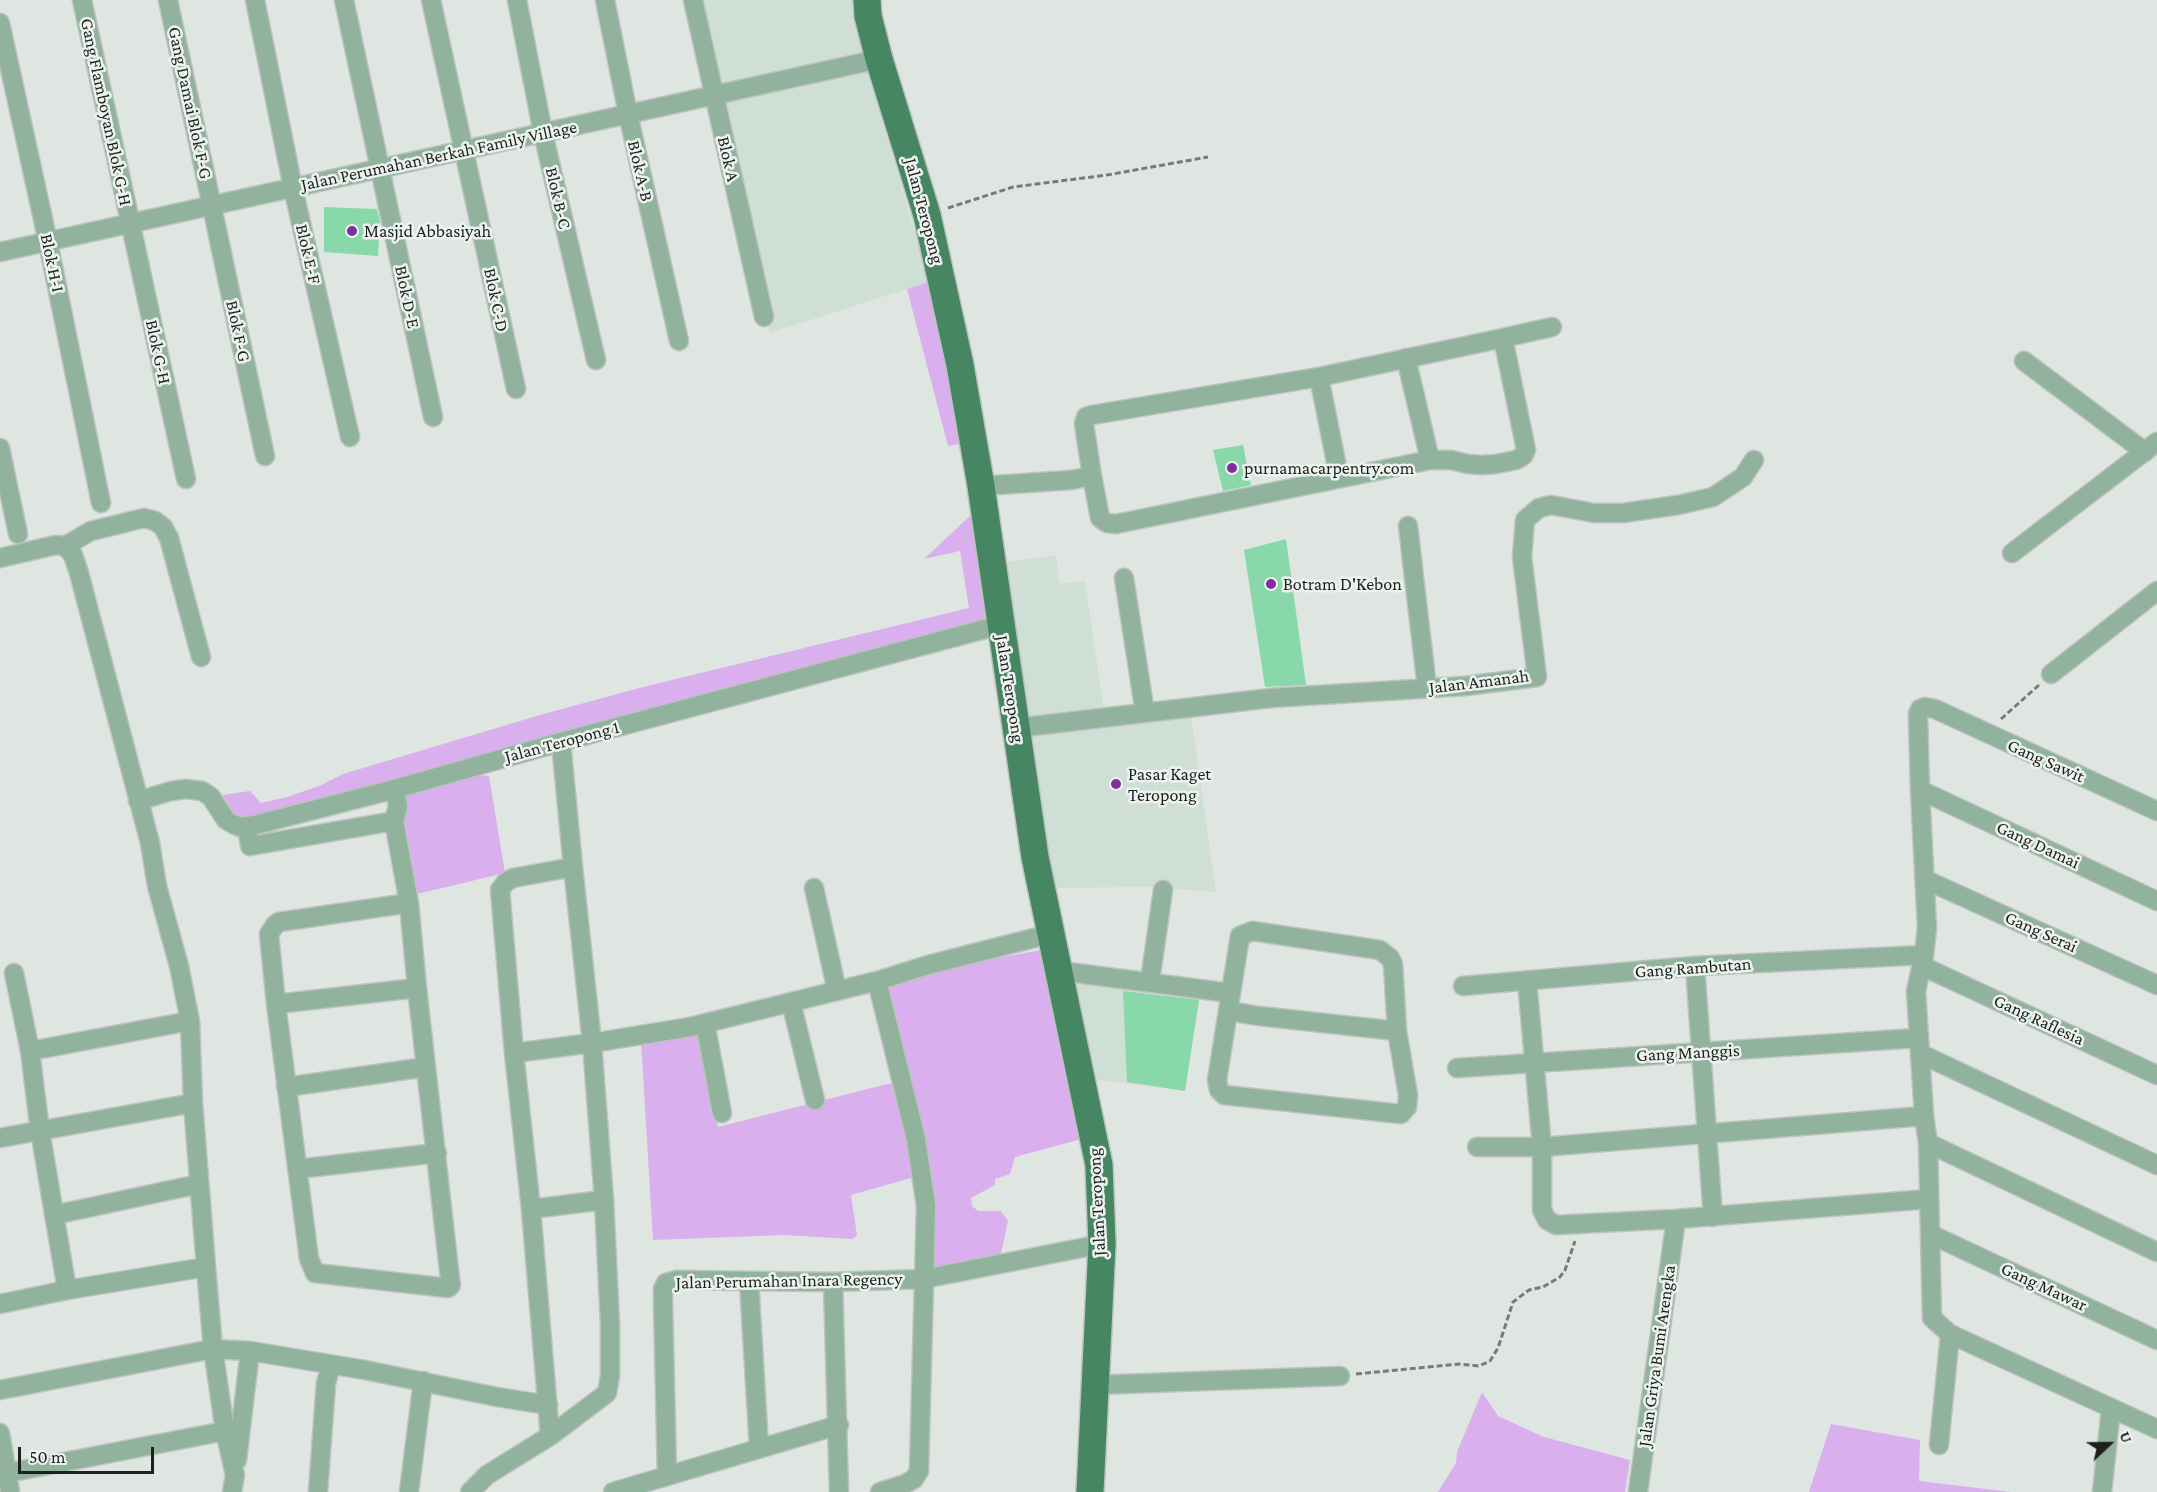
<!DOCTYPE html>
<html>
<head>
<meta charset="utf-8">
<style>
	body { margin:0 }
	#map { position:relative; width:2157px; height:1492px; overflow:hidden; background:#dfe6e1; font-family:"Crimson Pro",serif }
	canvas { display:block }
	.north { position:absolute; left:2079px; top:1414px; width:60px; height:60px; -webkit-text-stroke:4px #ecf3ef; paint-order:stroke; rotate:68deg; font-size:16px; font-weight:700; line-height:24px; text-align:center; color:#1e201f }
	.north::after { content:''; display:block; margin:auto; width:21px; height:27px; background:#1e201f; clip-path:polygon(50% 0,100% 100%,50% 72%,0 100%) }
	.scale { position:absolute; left:18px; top:1447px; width:136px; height:27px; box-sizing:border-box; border:3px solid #1e201f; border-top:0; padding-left:8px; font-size:18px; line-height:21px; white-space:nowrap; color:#1e201f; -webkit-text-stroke:4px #ecf3ef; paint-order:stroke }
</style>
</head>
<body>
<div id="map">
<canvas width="2157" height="1492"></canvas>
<div class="north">U</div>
<div class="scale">50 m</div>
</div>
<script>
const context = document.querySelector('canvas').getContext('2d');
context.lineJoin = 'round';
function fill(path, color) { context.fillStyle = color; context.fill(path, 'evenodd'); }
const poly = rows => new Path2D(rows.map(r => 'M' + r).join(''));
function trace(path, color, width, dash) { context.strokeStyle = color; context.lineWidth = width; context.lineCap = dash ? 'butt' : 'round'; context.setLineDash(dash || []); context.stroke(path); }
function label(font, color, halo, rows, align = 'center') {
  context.font = font + ' "Crimson Pro",serif'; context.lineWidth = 5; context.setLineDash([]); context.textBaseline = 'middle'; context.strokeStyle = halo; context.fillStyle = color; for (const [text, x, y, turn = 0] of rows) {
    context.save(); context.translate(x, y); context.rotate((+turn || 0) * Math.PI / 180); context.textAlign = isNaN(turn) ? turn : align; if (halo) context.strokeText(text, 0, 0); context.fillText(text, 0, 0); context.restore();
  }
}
const built = poly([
	[701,0,853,0,862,51,929,282,770,333],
	[1056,555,1060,583,1085,581,1104,711,1026,722,1007,562],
	[1191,715,1216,892,1149,887,1049,888,1024,737],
	[1072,981,1200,995,1185,1091,1093,1079]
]);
const green = poly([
	[929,282,944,349,957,421,959,444,948,446,907,289],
	[970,516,974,524,988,623,249,819,233,813,223,795,250,791,261,803,287,797,319,786,343,774,540,715,643,687,969,608,960,551,924,559],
	[480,775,489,776,505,873,417,894,401,799,408,794],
	[1041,950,1089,1137,1015,1157,1010,1174,995,1179,995,1185,971,1198,972,1206,978,1211,1001,1211,1008,1221,1001,1254,928,1272,928,1238,883,987,956,966],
	[699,1029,718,1127,895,1082,918,1176,851,1195,857,1235,853,1239,783,1235,653,1240,641,1041],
	[1482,1392,1498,1416,1544,1437,1630,1460,1625,1492,1438,1492,1456,1463,1457,1452],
	[1831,1424,1920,1440,1919,1481,2011,1492,1809,1492]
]);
const building = poly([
	[324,207,377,209,380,222,378,256,324,252],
	[1243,445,1251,485,1223,491,1213,450],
	[1286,539,1306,685,1265,687,1244,550],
	[1123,991,1199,1000,1185,1091,1127,1082]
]);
const path = poly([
	[948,208,1013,187,1107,175,1208,157],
	[2001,719,2039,685],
	[1356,1374,1459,1364,1479,1366,1490,1361,1498,1348,1513,1302,1529,1290,1543,1287,1560,1277,1565,1270,1575,1241]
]);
const minor = poly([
	[82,0,186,479],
	[168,0,265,456],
	[255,0,293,188,350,437],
	[344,0,433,417],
	[431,0,516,389],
	[517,0,543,133,596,360],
	[605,0,628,114,679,341],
	[693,0,764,317],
	[0,23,48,242,101,503],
	[0,252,879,59],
	[1503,338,1552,327],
	[1406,358,1430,460],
	[2024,361,2145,452],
	[1319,377,1339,477],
	[0,448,18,534],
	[981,486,1071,480,1092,476,1100,518,1107,523,1116,524,1430,460,1451,460,1468,464,1482,465,1496,464,1516,460,1523,456,1526,450,1503,338,1319,377,1092,415,1086,417,1084,424,1092,476],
	[1408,526,1427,688],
	[65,546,91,531,144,518,155,521,163,527,169,538,201,657],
	[2012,553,2157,442],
	[0,558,56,545,65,546,73,555,79,573,150,843,157,886,179,966,190,1021,193,1103,206,1267,213,1349,225,1431,235,1475,232,1492],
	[1124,578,1145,713],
	[2051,674,2157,591],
	[1016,728,1271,698,1465,686,1537,677,1522,557,1525,520,1539,508,1551,505,1594,513,1623,513,1678,505,1713,497,1743,477,1754,460],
	[395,789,398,806,394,821,409,903,417,988,450,1279,451,1285,448,1288,315,1273,309,1259,276,1004,269,934,275,925,279,922,409,903],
	[1920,790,2157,901],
	[138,801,171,791,186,789,202,791,211,797,226,820,233,824,240,827,255,825,395,789,561,742,1000,625],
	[2157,811,1935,709,1925,707,1920,709,1918,714,1920,790,1927,928,1924,955,1916,991,1924,1116,1928,1143,1932,1318,1950,1334,2157,1429],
	[247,826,250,846,394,821],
	[1926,880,2157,985],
	[814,888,837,991],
	[1252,931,1380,950,1390,958,1393,964,1397,1031,1408,1095,1407,1107,1401,1114,1224,1095,1219,1090,1217,1080,1240,936,1252,931],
	[1695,966,1713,1217],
	[1922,966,2157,1075],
	[1060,971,1230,993],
	[877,981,916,1139,926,1206,919,1471,914,1479,905,1484,880,1492],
	[1150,981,1163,890],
	[1527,981,1542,1147,1542,1210,1547,1220,1556,1225,1676,1219,1929,1199],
	[1463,986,1695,966,1924,955],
	[791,1002,815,1100],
	[276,1004,417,988],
	[1228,1011,1259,1016,1397,1031],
	[705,1023,722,1113],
	[30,1051,190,1021],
	[514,1053,500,890,506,882,513,878,573,867],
	[1921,1054,2157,1165],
	[1457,1068,1918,1038],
	[286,1087,426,1067],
	[0,1138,193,1103],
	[1928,1143,2157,1252],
	[1477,1147,1542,1147,1924,1116],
	[297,1169,437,1153],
	[531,1209,604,1200],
	[54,1215,199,1184],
	[1930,1234,2157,1340],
	[749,1281,759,1448],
	[833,1282,839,1492],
	[67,1290,206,1267],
	[0,1304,67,1290,40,1131,30,1051,14,973],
	[1095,1385,1340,1376],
	[0,1390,213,1349,250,1351,365,1370,497,1397,548,1405],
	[0,1433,10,1492],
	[550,1436,531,1209,514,1053,592,1043,690,1027,877,981,928,965,1050,934],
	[1939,1445,1950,1334],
	[237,1460,250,1351],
	[7,1473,225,1431],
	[667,1476,663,1301,663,1289,666,1283,677,1280,833,1282,923,1279,1102,1244],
	[318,1492,326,1383,331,1365],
	[409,1492,423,1381],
	[470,1492,487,1475,550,1436,607,1393,610,1376,610,1324,604,1200,592,1043,573,867,561,742],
	[613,1492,839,1425],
	[1638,1492,1676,1219],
	[2102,1492,2111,1409]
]);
const primary = poly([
	[867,0,868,16,879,59,927,215,960,365,981,486,1035,857,1099,1165,1102,1244,1090,1492]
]);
const markers = [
	[352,231,6,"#802f9f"],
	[1232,468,6,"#802f9f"],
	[1271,584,6,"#802f9f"],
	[1116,784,6,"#802f9f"]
];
const streetNames = [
	["Gang Damai Blok F-G",190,103,78],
	["Gang Flamboyan Blok G-H",106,112,78],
	["Jalan Perumahan Berkah Family Village",439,156,-12],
	["Blok A",728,159,77],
	["Blok A-B",640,171,77],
	["Blok B-C",558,198,77],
	["Jalan Teropong",924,211,75],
	["Blok E-F",308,254,77],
	["Blok H-I",52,263,78],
	["Blok D-E",407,297,78],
	["Blok C-D",496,300,78],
	["Blok F-G",238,331,78],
	["Blok G-H",158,352,78],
	["Jalan Amanah",1479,682,-7],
	["Jalan Teropong",1010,689,81],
	["Jalan Teropong 1",562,742,-15],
	["Gang Sawit",2046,761,24],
	["Gang Damai",2038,845,25],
	["Gang Serai",2041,932,24],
	["Gang Rambutan",1693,968,-4],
	["Gang Raflesia",2039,1020,25],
	["Gang Manggis",1688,1053,-3],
	["Jalan Teropong",1097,1202,-93],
	["Jalan Perumahan Inara Regency",789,1281,-1],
	["Gang Mawar",2044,1287,25],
	["Jalan Griya Bumi Arengka",1657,1356,-82]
];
const poiNames = [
	["Masjid Abbasiyah",364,231],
	["purnamacarpentry.com",1244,468],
	["Botram D'Kebon",1283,584],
	["Pasar Kaget",1128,774],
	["Teropong",1128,795]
];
fill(built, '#d0dfd5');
fill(green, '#d9afed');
fill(building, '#89d8a9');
trace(minor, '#bcc2be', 21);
trace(primary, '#bcc2be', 30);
trace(path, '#767b78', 3, [6, 3]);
trace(minor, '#91b29d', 18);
trace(primary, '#468662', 27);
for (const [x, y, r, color] of markers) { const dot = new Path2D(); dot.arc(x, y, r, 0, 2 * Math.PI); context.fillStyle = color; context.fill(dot); trace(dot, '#ecf3ef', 2); }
label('18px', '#1e201f', '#ecf3ef', streetNames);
label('18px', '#1e201f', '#ecf3ef', poiNames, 'left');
</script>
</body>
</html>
